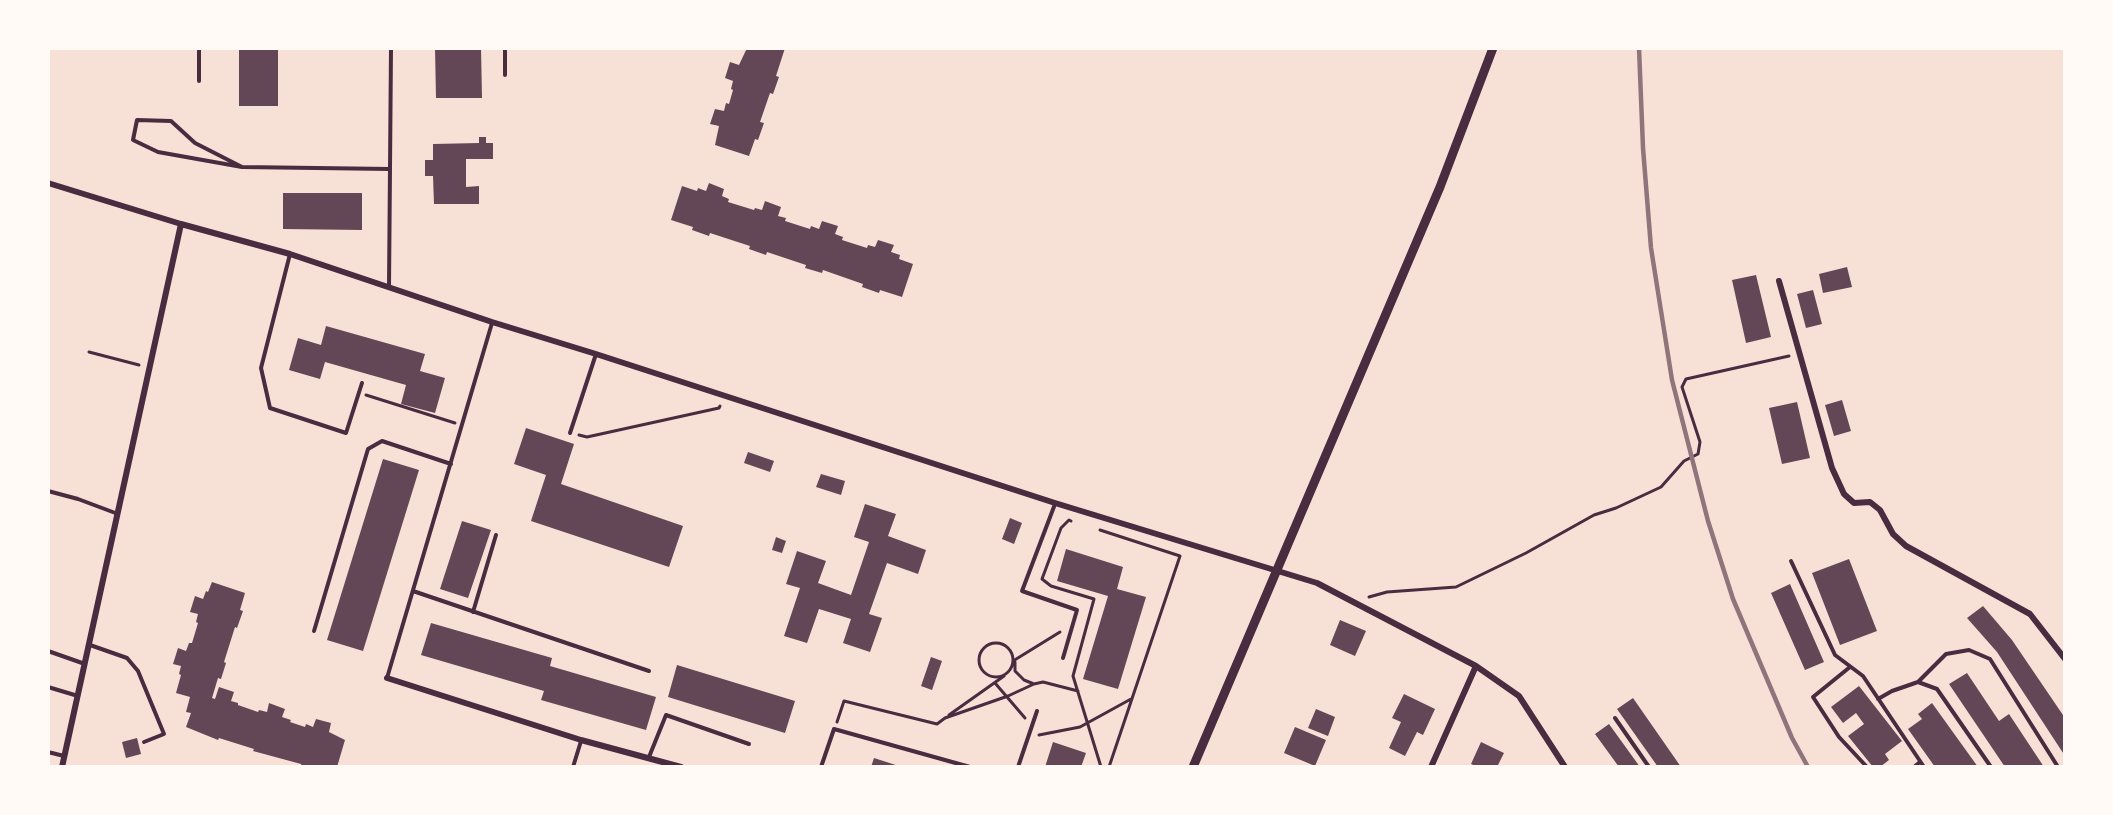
<!DOCTYPE html>
<html>
<head>
<meta charset="utf-8">
<style>
	body { margin:0 }
	#map { position:relative; width:2113px; height:815px; overflow:hidden; background:#f7e1d7; font-family:Helvetica,sans-serif }
	canvas { display:block }
	.frame { position:absolute; inset:0; border:50px solid #fffaf5; pointer-events:none }
</style>
</head>
<body>
<div id="map">
<canvas width="2113" height="815"></canvas>
<div class="frame"></div>
</div>
<script>
const context = document.querySelector('canvas').getContext('2d');
context.lineJoin = 'round';
function fill(path, color) { context.fillStyle = color; context.fill(path, 'evenodd'); }
const poly = rows => new Path2D(rows.map(r => 'M' + r).join(''));
function trace(path, color, width, dash) { context.strokeStyle = color; context.lineWidth = width; context.lineCap = dash ? 'butt' : 'round'; context.setLineDash(dash || []); context.stroke(path); }
const building = poly([
	[239,48,278,48,278,106,239,106],
	[435,48,481,48,482,98,436,98],
	[747,48,785,48,776,76,779,77,773,94,770,93,760,122,764,123,758,140,755,139,749,156,715,145,719,126,710,124,715,109,724,111,726,103,729,104,733,90,731,89,733,81,725,78,730,62,739,65],
	[479,137,486,137,486,143,493,143,493,159,466,159,466,187,479,186,479,204,434,204,433,176,425,176,425,160,433,160,433,144,479,143],
	[709,183,724,189,722,196,729,199,728,202,754,210,755,208,762,210,765,201,781,207,778,216,786,218,785,221,810,229,811,226,819,229,822,221,838,226,835,234,843,237,842,240,867,248,868,245,875,247,878,240,894,245,891,252,900,255,899,259,913,264,902,297,880,290,879,293,862,287,863,284,823,270,822,273,805,268,806,265,767,252,766,255,749,249,750,246,710,233,709,236,692,230,693,227,671,220,682,186,697,191,698,188,706,191],
	[283,193,362,193,362,230,283,229],
	[1847,267,1852,287,1823,293,1819,274],
	[1756,275,1771,337,1746,343,1732,280],
	[1813,290,1822,324,1806,328,1797,294],
	[326,326,425,354,420,371,445,378,435,413,401,404,406,385,325,362,320,379,289,370,298,338,321,345],
	[1842,400,1851,431,1834,436,1825,405],
	[1797,402,1810,458,1782,464,1769,408],
	[526,428,574,444,561,484,683,526,669,567,531,521,546,475,514,464],
	[748,452,774,461,770,472,744,463],
	[383,459,419,470,363,651,327,640],
	[821,474,845,481,841,495,816,487],
	[865,504,896,514,888,536,926,550,918,574,887,563,869,614,882,618,870,652,843,643,851,619,819,609,807,643,784,636,800,588,786,584,797,551,826,561,818,583,851,595,869,542,854,537],
	[1010,518,1022,523,1014,544,1002,539],
	[462,521,491,530,468,598,440,589],
	[776,537,786,541,782,553,772,550],
	[1066,549,1123,567,1117,589,1146,597,1118,689,1083,679,1108,596,1057,581],
	[1849,559,1877,631,1840,645,1812,573],
	[212,582,245,593,240,610,243,611,237,628,235,627,224,662,226,663,221,679,218,678,212,698,215,699,219,687,234,692,231,701,238,703,238,705,258,712,259,710,267,712,269,703,285,709,282,717,291,720,290,722,305,727,306,724,313,727,316,719,331,723,329,732,345,740,337,767,302,767,301,764,253,751,254,749,219,738,218,740,186,727,191,713,186,712,190,697,176,693,181,675,179,674,181,666,173,664,178,648,186,651,189,643,192,643,198,623,196,622,198,614,190,612,195,596,203,599,206,591,208,592],
	[1790,584,1824,662,1805,670,1771,593],
	[1983,606,2012,640,2065,718,2065,756,1997,652,1967,618],
	[1340,620,1366,631,1355,656,1330,645],
	[431,623,552,658,550,666,656,697,646,730,541,700,544,691,421,655],
	[931,657,942,661,932,690,921,686],
	[677,665,795,701,785,733,668,697],
	[1967,673,1999,721,2009,714,2044,767,2005,767,1949,684],
	[1859,686,1902,741,1885,754,1889,760,1880,767,1873,767,1848,736,1864,724,1856,713,1843,723,1831,707],
	[1404,694,1435,709,1423,735,1417,732,1405,756,1389,748,1401,722,1392,718],
	[1633,698,1681,767,1658,767,1617,709],
	[1932,703,1978,767,1935,767,1908,729,1922,719,1918,714],
	[1316,709,1335,717,1328,736,1308,728],
	[1609,724,1640,767,1619,767,1595,734],
	[1295,727,1326,740,1315,766,1284,753],
	[137,738,141,754,126,758,122,742],
	[1053,742,1086,753,1081,767,1045,767],
	[1481,742,1504,753,1497,767,1478,767,1471,764],
	[874,758,902,767,871,767]
]);
const path = poly([
	[89,352,139,365],
	[366,395,455,423],
	[579,435,587,437,719,408,720,406],
	[1071,521,1069,520,1061,528,1042,579,1051,586,1094,599,1073,676,1101,767],
	[1100,530,1180,556,1109,767],
	[1369,597,1387,592,1456,587,1526,553,1594,515,1616,508,1661,487,1684,461,1698,454,1700,442,1682,387,1686,379,1789,356],
	'979 660a17 17 0 1 1 34 0a17 17 0 1 1-34 0Z',
	[1013,661,1060,632],
	[1015,662,1015,671,1024,680,1034,684,1043,682,1078,691],
	[995,683,1025,718],
	[949,715,1004,676],
	[837,722,844,701,937,724,945,718,1008,696,1034,684],
	[1039,735,1080,727,1131,699]
]);
const service = poly([
	[505,75,505,48],
	[199,81,199,48],
	[242,167,158,152,133,140,137,120,171,121,195,143,242,167,390,169],
	[290,254,261,368,270,408,346,433,362,383],
	[389,287,391,48],
	[570,433,596,354],
	[48,491,78,499,118,514],
	[1055,504,1022,591,1077,610,1063,658],
	[1791,561,1835,655,1863,676,1924,767],
	[413,591,649,671],
	[473,612,496,535],
	[314,631,368,449,382,441,451,464],
	[90,645,127,658,138,671,164,734,144,742],
	[48,651,85,664],
	[1850,667,1813,697,1839,737,1867,767],
	[387,678,492,323],
	[1918,682,1946,654,1969,650,1990,659,2058,767],
	[48,687,78,696],
	[1878,699,1892,691,1918,682,1937,689,1991,767],
	[1615,718,1649,767],
	[48,752,64,756],
	[649,757,666,715,749,744],
	[573,767,581,741],
	[821,767,834,729,970,767],
	[1018,767,1037,711],
	[1914,767,1920,762]
]);
const minor = poly([
	[48,183,181,224,290,254,492,322,596,354,1055,503,1317,583,1476,666,1519,696,1565,767],
	[1779,281,1832,468,1844,494,1854,503,1870,502,1880,510,1893,534,1906,546,2030,614,2065,659],
	[387,678,581,740,681,767],
	[62,767,181,224],
	[1431,767,1476,666]
]);
const tertiary = poly([
	[1193,767,1440,187,1493,48]
]);
const rail = poly([
	[1639,48,1643,148,1651,248,1672,380,1708,521,1733,599,1792,738,1808,767]
]);
fill(building, '#644757');
trace(path, '#4a2c40', 3);
trace(service, '#4a2c40', 4);
trace(minor, '#4a2c40', 6);
trace(tertiary, '#4a2c40', 9);
trace(rail, '#8f747c', 4.5);
</script>
</body>
</html>
